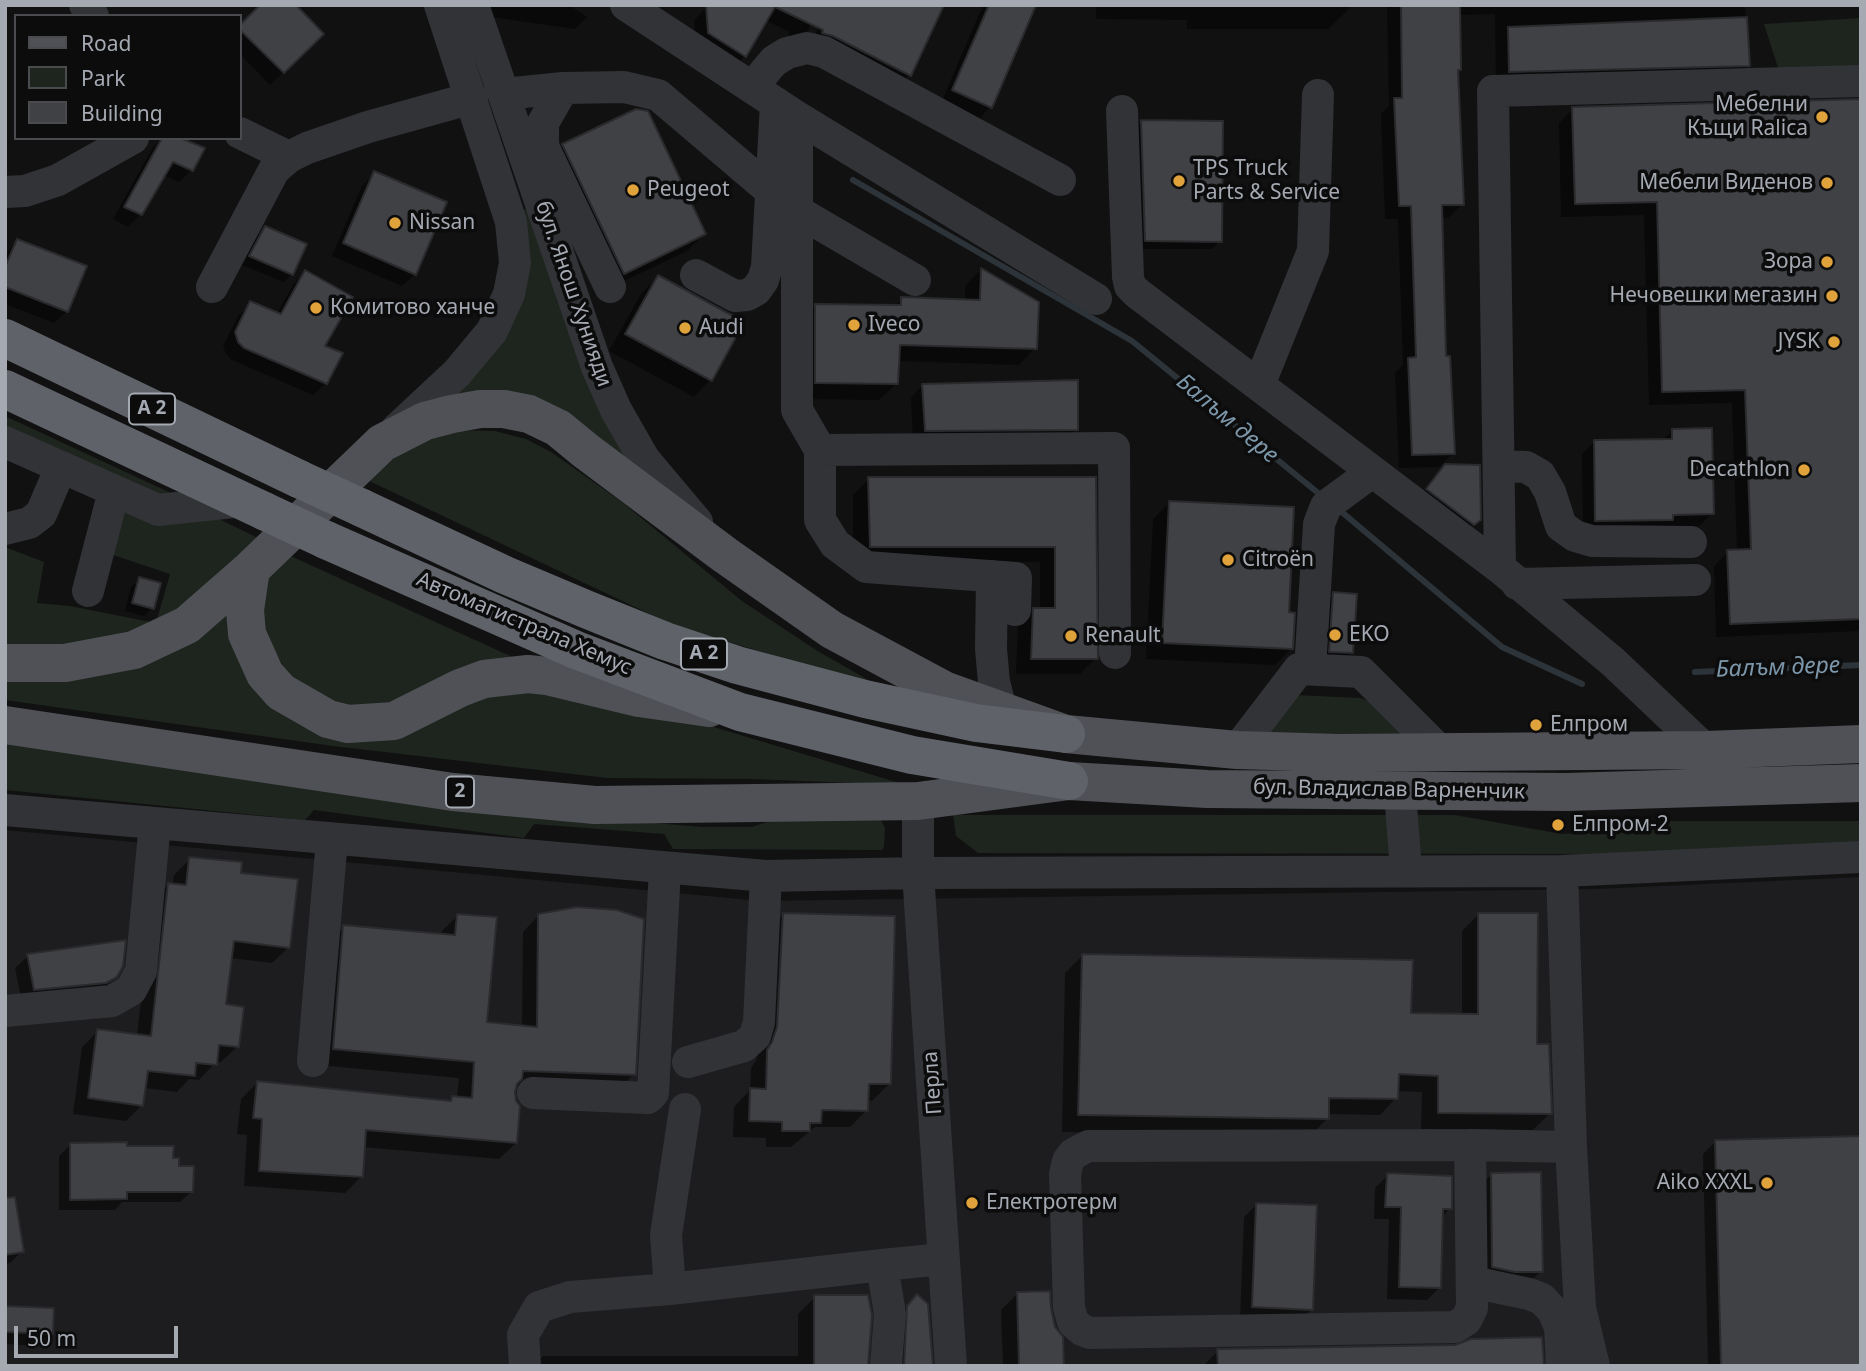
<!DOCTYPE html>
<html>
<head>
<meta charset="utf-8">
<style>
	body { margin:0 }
	#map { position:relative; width:1866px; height:1371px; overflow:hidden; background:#111112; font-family:"Noto Sans",sans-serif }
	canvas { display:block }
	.frame { position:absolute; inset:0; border:7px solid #a4a9b2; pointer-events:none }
	.legend { position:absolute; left:14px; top:14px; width:228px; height:126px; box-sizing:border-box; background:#0c0c0d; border:2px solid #494b4f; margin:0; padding:9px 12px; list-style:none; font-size:21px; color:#a4a9b2 }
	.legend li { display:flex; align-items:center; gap:14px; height:35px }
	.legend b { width:35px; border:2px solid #494b4f }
	.scale { position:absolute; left:14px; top:1326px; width:164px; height:32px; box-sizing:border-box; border:4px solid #a4a9b2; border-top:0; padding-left:9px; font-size:21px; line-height:24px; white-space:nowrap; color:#a4a9b2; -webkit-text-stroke:5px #0c0c0d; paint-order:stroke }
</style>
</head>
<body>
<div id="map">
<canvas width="1866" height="1371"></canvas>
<div class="frame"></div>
<ul class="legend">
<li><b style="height:9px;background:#4f5156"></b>Road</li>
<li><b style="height:19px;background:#1e251e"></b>Park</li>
<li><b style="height:19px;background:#404145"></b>Building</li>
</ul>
<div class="scale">50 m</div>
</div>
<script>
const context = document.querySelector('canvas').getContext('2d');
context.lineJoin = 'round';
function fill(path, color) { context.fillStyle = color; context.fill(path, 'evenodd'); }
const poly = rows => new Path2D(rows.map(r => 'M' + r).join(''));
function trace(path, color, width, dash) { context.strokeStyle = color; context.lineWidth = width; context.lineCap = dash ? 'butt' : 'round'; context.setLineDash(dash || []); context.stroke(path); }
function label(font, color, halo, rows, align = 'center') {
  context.font = font + ' "Noto Sans",sans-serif'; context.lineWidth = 7; context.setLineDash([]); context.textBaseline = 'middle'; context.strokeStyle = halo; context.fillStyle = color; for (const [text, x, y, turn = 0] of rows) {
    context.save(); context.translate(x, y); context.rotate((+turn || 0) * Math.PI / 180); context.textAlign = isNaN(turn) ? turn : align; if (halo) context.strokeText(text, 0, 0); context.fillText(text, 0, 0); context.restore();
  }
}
const built = poly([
	[5,830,761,901,1596,889,1861,877,1861,1366,5,1366]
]);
const green = poly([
	[1861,18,1861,69,1781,77,1764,24],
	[530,208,657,494,599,445,437,399,528,234,524,209],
	[5,416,171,493,152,496,5,428],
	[456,430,495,431,526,439,551,452,622,502,742,601,816,650,884,689,673,625,365,479,423,438],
	[120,509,215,517,264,541,183,617,135,640,5,654,5,547,44,562,37,603,70,606,156,623,170,574,110,554],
	[284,553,519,660,431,692,350,713,290,677,274,651,260,618,255,582],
	[226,601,289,712,446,709,519,684,694,721,906,785,751,779,607,778,333,746,5,700,5,674],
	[1295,695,1360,698,1378,704,1404,737,1283,738,1269,731],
	[5,743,538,813,702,827,752,827,783,817,879,816,885,828,884,847,882,850,673,849,664,834,534,824,524,838,314,810,305,820,5,790],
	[953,815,1455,815,1562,834,1629,830,1657,821,1861,821,1861,844,1624,854,978,853,956,836]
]);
const shadow = poly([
	[262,5,322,34,270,85,240,54,240,28],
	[487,5,569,5,587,17,575,29,491,17],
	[814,5,809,29,796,42,788,43,789,32,765,20,744,56,732,69,696,46,694,20,707,7],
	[827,5,909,75,897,87,811,45],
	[983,5,1034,5,990,107,978,120,941,103],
	[1096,5,1350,5,1350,8,1328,29,1187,29,1187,20,1096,19],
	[1387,5,1794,5,1745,7,1749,65,1735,79,1496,85,1495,14,1459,15,1459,69,1457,72,1462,204,1448,218,1440,218,1444,358,1453,453,1439,467,1399,468,1395,373,1403,365,1398,219,1385,219,1381,114,1389,106],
	[1861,101,1861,631,1716,637,1714,566,1728,552,1737,551,1732,403,1649,405,1644,215,1561,217,1559,123,1573,109],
	[1141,122,1220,241,1212,249,1138,249,1133,130],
	[162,138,192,170,179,182,163,175,141,214,128,227,113,219,153,147],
	[563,145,704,234,687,251,607,289,546,162],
	[374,174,415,274,402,286,332,256,362,186],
	[265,228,292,274,284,282,242,265,257,236],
	[18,241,67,311,54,323,5,304,5,253],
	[981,270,1035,348,1019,365,897,361,896,384,879,400,799,399,799,323,816,306,894,307,902,299,965,301,965,286],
	[305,272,323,347,326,383,313,395,232,360,226,354,223,346,238,316,251,303,277,314,293,285],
	[658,277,710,380,694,397,609,351,641,294],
	[923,385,1076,429,1063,441,913,443,911,398],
	[1673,430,1712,514,1699,526,1583,533,1582,454,1594,442,1662,441],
	[1446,466,1479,519,1466,532,1415,502],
	[869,479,1094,479,1096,658,1080,674,1016,674,1018,626,1034,610,1040,610,1040,562,853,561,853,495],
	[1169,503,1287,614,1291,649,1275,665,1146,659,1153,519],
	[140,579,152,608,144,616,125,611,131,587],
	[1334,594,1352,652,1339,665,1318,664,1321,607],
	[190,859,239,874,289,947,272,963,230,958,225,1006,238,1046,221,1062,216,1062,199,1080,189,1079,177,1092,144,1088,142,1105,126,1121,73,1114,82,1047,98,1031,137,1036,152,901,168,885,172,885,174,875],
	[1479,914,1536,1045,1550,1113,1533,1130,1421,1129,1422,1092,1397,1091,1396,1098,1380,1115,1327,1114,1327,1119,1310,1136,1062,1132,1065,973,1082,956,1410,1015,1462,1016,1462,931],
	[539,915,634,1074,618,1090,515,1086,516,1143,499,1159,363,1147,361,1177,345,1193,244,1186,247,1135,237,1134,241,1099,257,1083,448,1102,452,1098,457,1098,459,1078,318,1065,327,943,344,927,441,936,441,932,457,916,485,1024,522,1027,523,932],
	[783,915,889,1084,872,1101,867,1100,866,1111,850,1127,815,1127,791,1147,766,1147,766,1138,733,1137,734,1107,750,1090,751,1068,756,1060,761,1045,766,932],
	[28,956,116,976,103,989,22,1002,15,968],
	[1715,1142,1861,1366,1708,1366,1703,1154],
	[70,1145,125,1148,172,1160,192,1191,180,1202,122,1202,115,1210,59,1210,59,1156],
	[5,1172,8,1216,22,1251,10,1263,5,1264],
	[1492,1174,1541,1271,1528,1284,1480,1280,1479,1187],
	[1388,1175,1450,1208,1441,1218,1439,1288,1427,1300,1387,1299,1389,1219,1374,1219,1375,1188],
	[1256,1205,1312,1309,1299,1321,1240,1319,1244,1217],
	[1017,1294,1062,1366,1003,1366,1001,1310],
	[815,1297,866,1366,534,1366,543,1356,798,1356,798,1314],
	[917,1297,931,1366,889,1366,900,1313],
	[5,1308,51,1333,39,1346,5,1344],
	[1218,1351,1542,1366,1203,1366]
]);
const stream = poly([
	[853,180,1132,341,1323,497],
	[1337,508,1502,647,1582,684],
	[1695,672,1861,665]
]);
const building = poly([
	[260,5,296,5,324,34,284,73,240,30,240,25,260,5],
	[706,5,944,5,911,76,833,36,822,33,823,30,775,7,746,57,708,33,706,5],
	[989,5,1036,5,992,108,952,90,989,5],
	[1401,5,1460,5,1461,70,1458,70,1464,205,1442,205,1446,356,1450,356,1455,454,1412,455,1408,358,1416,357,1411,206,1399,206,1394,98,1402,98,1401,5],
	[1747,17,1750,66,1509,72,1508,27,1747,17],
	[1861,99,1861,619,1730,624,1727,550,1751,549,1745,390,1662,392,1657,202,1575,204,1572,107,1861,99],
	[636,109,648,111,706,234,624,274,562,144,636,109],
	[1141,120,1223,121,1222,242,1145,241,1141,120],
	[162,138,180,138,205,148,193,171,173,162,142,215,124,207,162,138],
	[374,171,447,202,416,275,343,243,374,171],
	[265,226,307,244,293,275,249,256,265,226],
	[17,239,87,266,68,312,5,287,5,267,17,239],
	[981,268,1039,302,1037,349,900,345,898,384,815,383,815,304,901,305,901,297,980,300,981,268],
	[305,270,353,297,325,346,343,353,327,384,244,348,238,342,235,332,250,301,281,314,305,270],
	[658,275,744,322,712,381,625,334,658,275],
	[1078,380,1078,430,925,431,922,384,1078,380],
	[1712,428,1714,514,1673,515,1673,520,1595,521,1594,440,1672,439,1672,429,1712,428],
	[1445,464,1480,465,1481,520,1474,525,1426,489,1445,464],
	[868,477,1096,477,1098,659,1031,659,1033,608,1055,608,1055,547,870,547,868,477],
	[1169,501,1294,507,1289,612,1295,613,1293,649,1162,643,1169,501],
	[139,577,161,583,154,609,132,603,139,577],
	[1333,592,1357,594,1353,653,1329,652,1333,592],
	[189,857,242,862,241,873,298,879,290,948,234,941,226,1004,244,1007,239,1047,219,1045,217,1065,196,1063,195,1076,148,1071,143,1106,88,1098,97,1029,151,1036,168,883,186,885,189,857],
	[577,907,617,910,644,919,636,1075,523,1071,522,1079,517,1084,515,1092,516,1101,520,1106,517,1143,366,1130,363,1177,259,1171,262,1119,253,1118,257,1081,451,1101,452,1096,472,1098,474,1062,333,1049,343,925,455,935,457,914,497,917,487,1022,537,1027,538,914,577,907],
	[783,913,895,916,891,1084,869,1084,868,1111,822,1110,821,1123,810,1123,810,1131,782,1131,782,1122,749,1121,750,1088,766,1089,767,1050,772,1042,777,1027,783,913],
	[1478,913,1538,913,1537,1044,1549,1044,1552,1114,1438,1113,1438,1076,1399,1074,1398,1099,1329,1098,1329,1119,1078,1115,1082,954,1413,960,1411,1013,1478,1014,1478,913],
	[126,940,123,966,117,977,106,983,34,990,27,954,126,940],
	[1861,1136,1861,1366,1721,1366,1715,1140,1861,1136],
	[127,1142,127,1146,174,1146,173,1158,179,1158,179,1166,194,1166,193,1192,127,1192,127,1199,70,1200,70,1143,127,1142],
	[1541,1172,1543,1272,1515,1272,1492,1267,1491,1173,1541,1172],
	[1387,1173,1452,1176,1452,1209,1443,1209,1441,1288,1399,1287,1401,1207,1385,1207,1387,1173],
	[15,1197,24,1252,5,1255,5,1198,15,1197],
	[1256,1203,1317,1205,1313,1310,1252,1307,1256,1203],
	[1050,1291,1051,1308,1055,1327,1063,1337,1064,1366,1019,1366,1017,1292,1050,1291],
	[917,1294,928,1304,933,1366,904,1366,907,1306,917,1294],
	[814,1295,868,1295,872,1315,868,1366,814,1366,814,1295],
	[5,1306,54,1308,53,1334,5,1332,5,1306],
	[1542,1337,1544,1366,1218,1366,1217,1349,1455,1345,1471,1339,1542,1337]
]);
const minor = poly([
	[85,5,93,16],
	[473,5,597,367,616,410,644,459,697,522],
	[626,5,797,117,1096,299],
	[752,87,774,61,787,53,807,48,824,52,1060,180],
	[504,94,563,88],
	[1122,111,1128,277,1130,286,1137,293,1500,568,1613,662,1706,750],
	[797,117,797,410,820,450,820,520,835,544,866,567,1016,578,1015,610],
	[240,133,289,157],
	[5,192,25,191,58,180,133,138],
	[797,211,915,280],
	[696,275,735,296,747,295,756,290,763,280,767,267,776,103],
	[212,287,274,170,289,157,307,148,368,127,472,98],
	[610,287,543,146,543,123,563,88,624,87,658,95,771,191],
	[1259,385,1313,251,1318,95],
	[397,429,457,373,492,331,509,294,515,263,511,222,440,5],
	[5,442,158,510,243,501],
	[820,450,1114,448,1115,653],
	[1499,466,1526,467,1540,475,1550,492,1561,526,1575,536,1592,541,1691,542],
	[5,529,29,523,41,514,61,467],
	[1500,568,1493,91,1861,81],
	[992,576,991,649,994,682,1001,709],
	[1517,584,1695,580],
	[88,591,114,491],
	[1310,669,1319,524,1326,506,1372,472],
	[1237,750,1299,669,1361,672,1442,753],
	[1400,791,1406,871],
	[918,801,918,873,951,1366],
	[5,810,766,876,918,873,1562,871,1861,857],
	[1562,871,1571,1147,1580,1308,1594,1366],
	[5,1011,112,1001,131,990,141,971,155,823],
	[313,1061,332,839],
	[688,1062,744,1046,755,1036,759,1022,766,876],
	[533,1093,648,1098,653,1093,665,869],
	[1470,1145,1472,1308,1466,1320,1455,1327,1090,1333,1082,1330,1073,1322,1069,1307,1065,1174,1068,1161,1073,1154,1088,1146,1470,1145,1571,1147],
	[1472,1282,1529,1294,1542,1299,1553,1311,1560,1327,1562,1366],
	[670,1289,666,1235,685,1109],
	[525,1366,523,1335,539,1307,570,1297,670,1289,882,1265],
	[886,1366,890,1314,882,1265,943,1259]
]);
const major = poly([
	[251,569,245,610,247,634,265,674,281,692,328,719,348,724,394,721,460,688,484,679,528,674,547,676,639,698,709,708],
	[5,663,65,663,134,650,187,625,251,569,382,443,425,421,452,414,480,409,504,409,529,414,558,428,586,451,725,555,832,630,944,690,1066,734,1237,750,1339,753,1706,750,1861,744],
	[5,725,453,792,595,805,918,801,1069,781,1207,789,1567,792,1861,783]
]);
const highway = poly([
	[5,338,299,479],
	[5,389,264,511],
	[362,508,505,575,588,610,665,641,737,665,865,699,976,723,1066,734],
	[326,540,576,650,740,712,912,755,1069,781]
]);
const highwayBridge = poly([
	[299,479,362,508],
	[264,511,326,540]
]);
const markers = [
	[1822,117,7,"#e0a23b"],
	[1179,181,7,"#e0a23b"],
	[1827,183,7,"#e0a23b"],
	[633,190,7,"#e0a23b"],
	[395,223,7,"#e0a23b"],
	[1827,262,7,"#e0a23b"],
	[1832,296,7,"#e0a23b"],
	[316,308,7,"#e0a23b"],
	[854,325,7,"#e0a23b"],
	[685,328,7,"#e0a23b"],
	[1834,342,7,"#e0a23b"],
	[1804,470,7,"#e0a23b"],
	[1228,560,7,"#e0a23b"],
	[1335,635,7,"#e0a23b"],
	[1071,636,7,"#e0a23b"],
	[1536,725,7,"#e0a23b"],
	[1558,825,7,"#e0a23b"],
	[1767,1183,7,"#e0a23b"],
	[972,1203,7,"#e0a23b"]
];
const shields = [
	[152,409,46],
	[704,654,46],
	[460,792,28]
];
const shieldNames = [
	["A 2",152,409],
	["A 2",704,654],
	["2",460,792]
];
const poiNames = [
	["Мебелни",1808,105,"right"],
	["Къщи Ralica",1808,129,"right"],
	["TPS Truck",1193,169],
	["Parts & Service",1193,193],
	["Мебели Виденов",1813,183,"right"],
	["Peugeot",647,190],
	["Nissan",409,223],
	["Зора",1813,262,"right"],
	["Нечовешки мегазин",1818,296,"right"],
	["Комитово ханче",330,308],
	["Iveco",868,325],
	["Audi",699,328],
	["JYSK",1820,342,"right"],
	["Decathlon",1790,470,"right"],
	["Citroën",1242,560],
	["EKO",1349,635],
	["Renault",1085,636],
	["Елпром",1550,725],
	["Елпром-2",1572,825],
	["Aiko XXXL",1753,1183,"right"],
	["Електротерм",986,1203]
];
const streetNames = [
	["бул. Янош Хунияди",573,294,71],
	["Автомагистрала Хемус",524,624,23],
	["бул. Владислав Варненчик",1389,790,1],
	["Перла",933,1083,-94]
];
const waterNames = [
	["Балъм дере",1227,419,40],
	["Балъм дере",1778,668,-2]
];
fill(built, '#1d1d1f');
fill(green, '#1e251e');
fill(shadow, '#0007');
trace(stream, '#2c343a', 6);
fill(building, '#404145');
trace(building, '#2b2b2e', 2);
trace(minor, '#323337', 32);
trace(major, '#4f5156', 38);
trace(highway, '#5f6268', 38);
trace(highwayBridge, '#5f6268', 38);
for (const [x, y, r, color] of markers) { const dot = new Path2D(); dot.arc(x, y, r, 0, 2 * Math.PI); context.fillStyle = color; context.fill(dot); trace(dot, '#0c0c0d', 2.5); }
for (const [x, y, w] of shields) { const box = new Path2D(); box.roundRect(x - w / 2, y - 15.5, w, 31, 5); context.fillStyle = '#0c0c0d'; context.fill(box); trace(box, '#a4a9b2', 2); }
label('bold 19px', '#a4a9b2', null, shieldNames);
label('21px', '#a4a9b2', '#0c0c0d', poiNames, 'left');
label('21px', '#a4a9b2', '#0c0c0d', streetNames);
label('italic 23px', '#7d97aa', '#0c0c0d', waterNames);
</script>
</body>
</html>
